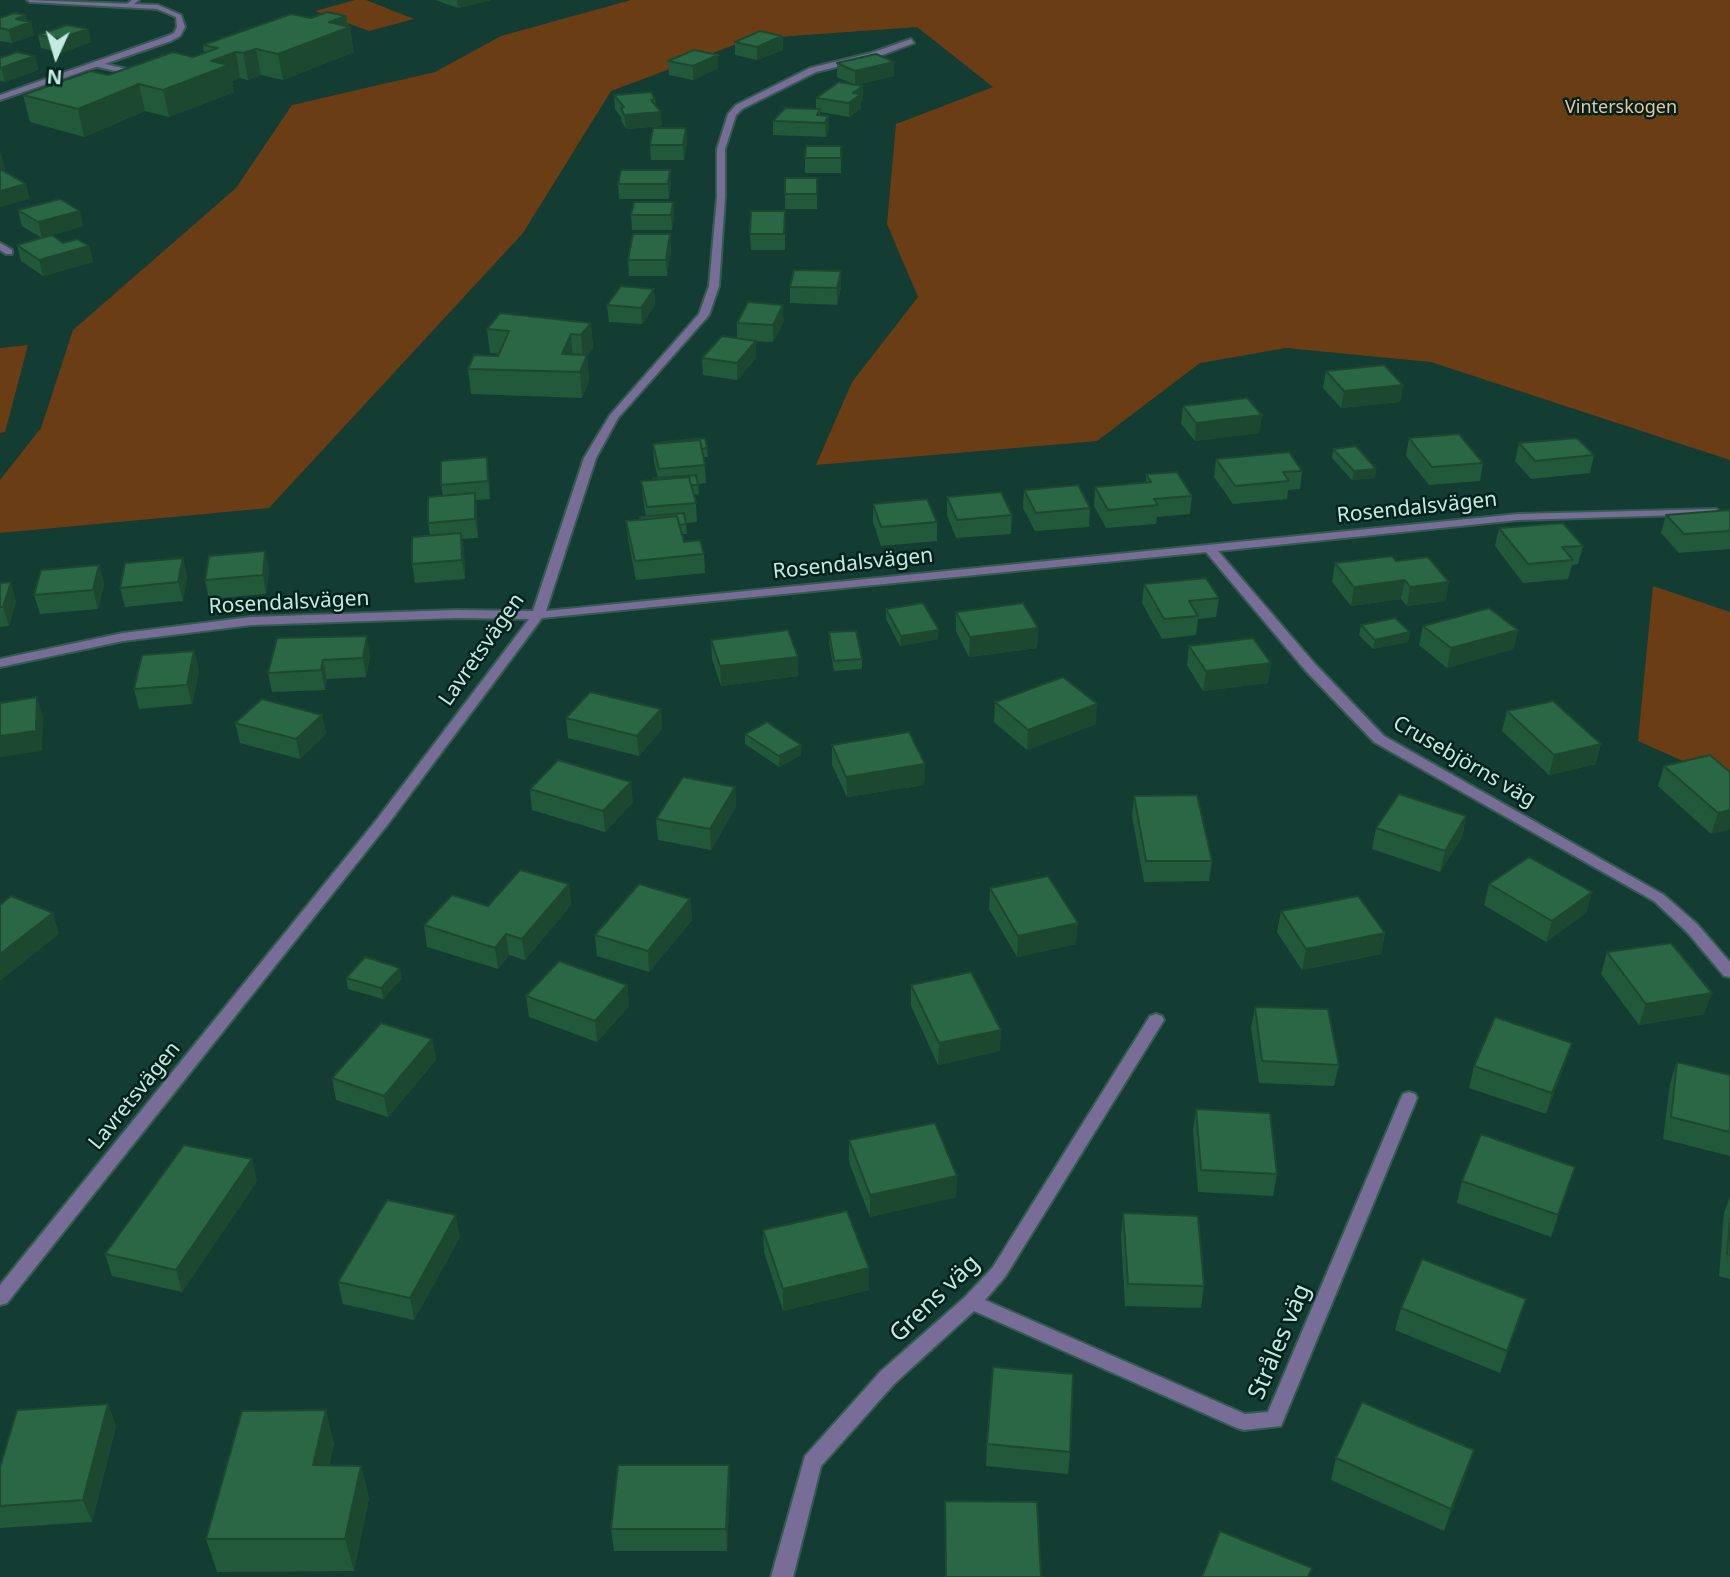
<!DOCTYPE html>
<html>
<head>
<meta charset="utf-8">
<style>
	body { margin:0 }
	#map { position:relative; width:1730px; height:1577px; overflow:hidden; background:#133c33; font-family:"Noto Sans",sans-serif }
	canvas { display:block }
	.north { position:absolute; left:21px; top:21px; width:70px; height:70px; -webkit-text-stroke:5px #01221b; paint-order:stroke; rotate:184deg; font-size:19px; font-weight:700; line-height:28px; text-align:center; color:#c5eae0 }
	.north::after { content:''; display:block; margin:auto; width:24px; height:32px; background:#c5eae0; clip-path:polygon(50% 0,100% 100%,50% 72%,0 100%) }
</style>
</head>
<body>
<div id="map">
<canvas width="1730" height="1577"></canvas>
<div class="north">N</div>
</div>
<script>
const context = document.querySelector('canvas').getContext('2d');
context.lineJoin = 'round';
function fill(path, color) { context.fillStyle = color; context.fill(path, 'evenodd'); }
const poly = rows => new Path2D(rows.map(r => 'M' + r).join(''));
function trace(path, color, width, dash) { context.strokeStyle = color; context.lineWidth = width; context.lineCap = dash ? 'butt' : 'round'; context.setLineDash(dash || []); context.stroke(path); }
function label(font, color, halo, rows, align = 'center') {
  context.font = font + ' "Noto Sans",sans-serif'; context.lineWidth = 5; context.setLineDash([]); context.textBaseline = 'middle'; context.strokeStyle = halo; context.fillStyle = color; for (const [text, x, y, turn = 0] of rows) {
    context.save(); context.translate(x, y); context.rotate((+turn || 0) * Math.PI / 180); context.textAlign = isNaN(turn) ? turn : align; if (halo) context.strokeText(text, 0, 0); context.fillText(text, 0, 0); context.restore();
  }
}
const green = poly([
	[355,0,366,0,414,19,369,31,315,11],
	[631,0,1730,0,1730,460,1431,362,1286,348,1200,363,1097,441,816,465,852,382,918,297,887,224,896,124,993,87,917,27,750,39,611,91,523,233,269,508,0,533,0,480,41,428,73,330,236,188,292,105,435,72,501,36],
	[28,345,5,432,0,433,0,348],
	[1653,586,1730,612,1730,782,1638,741]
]);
const lane = poly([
	[132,0,139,0,131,6,127,6,127,4,132,0],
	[97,62,144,73,145,75,141,77,94,66,94,62,97,62]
]);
const street = poly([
	[27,0,158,5,181,15,185,27,180,36,171,41,0,100,0,95,165,37,174,33,177,27,176,17,157,9,30,2,27,0],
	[911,39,914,43,877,57,816,72,742,109,736,115,725,149,725,197,719,286,709,315,618,418,596,458,546,611,1518,514,1716,509,1718,511,1712,514,1518,520,1218,551,1315,664,1384,736,1664,895,1697,924,1730,962,1730,977,1724,976,1687,932,1654,901,1374,742,1305,670,1206,552,542,618,388,824,7,1303,0,1305,0,1285,378,818,529,619,456,618,251,625,123,641,0,667,0,659,123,633,251,617,456,610,533,611,584,458,610,415,699,314,709,286,717,197,717,149,728,114,736,105,810,68,871,53,911,39],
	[0,243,12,250,12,254,6,254,0,250,0,243],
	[1156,1014,1162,1016,1164,1020,1005,1277,985,1300,1245,1414,1268,1412,1401,1098,1403,1094,1409,1092,1415,1094,1417,1098,1281,1426,1244,1430,1237,1428,974,1311,895,1383,821,1466,793,1577,771,1577,805,1456,881,1371,965,1297,993,1267,1150,1016,1156,1014]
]);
const wall = poly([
	[435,0,491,0,458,8],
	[346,16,354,52,283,80,261,75,248,80,240,78,232,81,234,92,169,117,145,111,84,137,30,122,23,95,193,57,204,53,203,45,311,18],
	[0,18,31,22,34,35,12,43,0,41],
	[38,35,91,42,61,53,41,48],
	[782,36,783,50,757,60,735,55,735,42],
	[718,55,718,68,693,80,669,75,668,61],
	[35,56,38,70,5,82,0,81,0,58],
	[894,62,894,76,855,85,863,86,863,100,861,102,861,108,849,117,820,112,820,116,828,116,829,130,826,137,773,135,773,121,816,109,816,98,855,85,837,77,837,63],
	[614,95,655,99,656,105,662,126,626,129,622,122,621,117,615,109],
	[686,128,687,143,684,160,651,160,650,145],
	[841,146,841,173,805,173,805,158],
	[621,170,671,185,669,199,619,199,618,184],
	[817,178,817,209,785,209,785,194],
	[673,202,674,218,672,230,632,230,631,215],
	[18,210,83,226,42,238,22,226],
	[785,227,785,250,751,250,750,234],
	[670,234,671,250,667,276,629,276,628,260],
	[63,243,89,246,93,262,43,276,21,261,17,245],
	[790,287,841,287,837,305,790,303],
	[654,289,655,305,642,324,609,322,607,305],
	[784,321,773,342,754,341,756,341,756,358,737,380,703,375,702,358,737,338,737,323],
	[591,323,593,348,587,356,589,381,582,398,471,394,468,369,498,356,499,354,490,353,487,329],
	[1326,371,1403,385,1400,402,1341,408,1323,388],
	[1183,406,1262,415,1259,433,1195,441,1181,424],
	[1409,438,1483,463,1480,481,1429,485,1406,456],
	[1519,443,1594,455,1590,473,1531,479,1515,461],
	[653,444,707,448,708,457,704,457,706,483,698,484,699,494,693,495,696,503,697,522,686,523,687,534,682,534,684,542,704,554,705,573,636,580,628,539,626,521,640,520,646,517,643,499,641,481,653,480,658,478,654,462],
	[1333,449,1376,469,1375,478,1352,480,1332,458],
	[1216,459,1302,471,1300,489,1288,490,1287,499,1233,504,1214,477],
	[1146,474,1192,496,1190,514,1157,517,1156,524,1106,528,1094,506,1095,487,1146,483],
	[489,475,490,499,476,500,478,538,462,539,464,551,465,579,415,583,412,564,430,535,428,523,443,496,441,485],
	[1024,490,1090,508,1089,527,1035,531,1023,508],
	[947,497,1012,515,1011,534,956,538,947,515],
	[873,504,937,522,937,541,881,546,873,522],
	[1730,510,1730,549,1679,553,1661,533,1666,515],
	[1499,528,1583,546,1578,564,1572,565,1568,579,1523,583,1495,546],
	[183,558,187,577,183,601,125,607,120,588],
	[1396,561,1446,601,1407,606,1401,599,1351,606,1332,582,1335,563],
	[99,565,104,584,98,609,40,614,34,595],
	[269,570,266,594,209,599,205,580],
	[0,583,16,601,9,626,0,627],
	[1144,584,1219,598,1216,617,1198,619,1196,635,1162,639,1142,603],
	[886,609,938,639,900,646,886,619],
	[956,612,1038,628,1037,648,969,657,956,631],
	[1361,625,1410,632,1408,642,1373,649,1359,635],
	[1423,626,1518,630,1513,649,1447,668,1419,645],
	[829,632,862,659,862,669,834,671,829,642],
	[277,638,370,656,366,677,327,679,325,690,272,692,268,673],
	[711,640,798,676,721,686,712,659],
	[1189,646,1271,663,1268,683,1203,691,1187,665],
	[194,651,199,671,192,704,139,709,134,689],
	[995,702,1096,724,1027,750,994,722],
	[661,709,662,729,639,756,568,738,566,718],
	[1507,711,1596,764,1549,775,1502,731],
	[322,715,326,734,300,759,240,743,235,723],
	[745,734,801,745,801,755,779,767,745,744],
	[832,745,925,764,924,785,847,797,832,765],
	[1710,755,1730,829,1711,834,1658,786,1664,766],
	[735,787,736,807,711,850,658,840,656,819],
	[530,789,633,802,605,832,532,810],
	[1134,796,1212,861,1209,881,1144,882,1132,816],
	[1466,816,1462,837,1440,872,1372,849,1376,828],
	[569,884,571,905,525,960,509,955,498,969,427,947,424,925,488,906],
	[1489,884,1592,892,1586,913,1546,942,1484,905],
	[990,888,1076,944,1017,957,989,909],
	[690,899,692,920,649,972,597,956,595,935],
	[1281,911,1385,933,1381,954,1302,970,1277,932],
	[1607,952,1704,1014,1639,1025,1601,974],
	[346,978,402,978,383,999,348,989],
	[627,985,629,1006,597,1042,529,1017,526,996],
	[911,985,1000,1051,938,1065,911,1006],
	[1255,1007,1339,1065,1334,1086,1259,1083,1251,1028],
	[432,1039,436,1060,388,1117,336,1100,332,1078],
	[1572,1043,1565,1064,1546,1114,1469,1088,1474,1066],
	[1677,1062,1730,1075,1730,1156,1663,1139,1670,1084],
	[1196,1109,1277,1174,1273,1196,1198,1192,1193,1130],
	[849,1140,957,1176,956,1197,870,1217,849,1162],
	[1575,1167,1551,1237,1457,1203,1462,1181],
	[257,1181,182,1292,112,1276,105,1254],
	[1730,1197,1730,1279,1719,1276,1724,1213],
	[1123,1213,1204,1286,1201,1308,1125,1306,1121,1235],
	[763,1230,869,1290,783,1311,764,1252],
	[460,1237,414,1320,343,1304,338,1282],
	[1401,1308,1519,1321,1500,1373,1395,1330],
	[116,1426,92,1522,0,1528,0,1467],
	[334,1443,329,1466,361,1466,369,1498,354,1571,217,1572,206,1539],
	[987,1444,1070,1452,1068,1474,986,1466],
	[1474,1450,1467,1472,1444,1531,1331,1480,1336,1458],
	[730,1486,727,1551,614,1551,611,1529],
	[945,1501,1041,1577,945,1577]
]);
const shadedWall = poly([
	[457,0,491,0,458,8],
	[26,15,28,23,31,22,34,35,12,43,9,30,16,19],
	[346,16,348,28,350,27,354,52,283,80,278,54,329,22],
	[88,29,91,42,61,53,58,39],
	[782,36,783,50,757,60,757,47],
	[256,49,261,75,248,80,243,53],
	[236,52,240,78,232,81,234,92,169,117,163,90,211,61],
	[718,55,718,68,693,80,693,66],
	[35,56,38,70,5,82,1,68],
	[894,62,894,76,855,85,855,71],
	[139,84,145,111,84,137,78,109],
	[863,86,863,100,861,102,861,108,849,117,849,103,853,93],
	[661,112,662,126,626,129,624,115],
	[828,116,829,130,826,137,825,123],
	[686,128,687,143,684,160,683,145],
	[1,154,5,169,0,170,0,155],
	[670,170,671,185,669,199,668,184],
	[26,184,30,199,0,207,0,191],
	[673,202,674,218,672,230,671,215],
	[80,211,83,226,42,238,38,222],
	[670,234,671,250,667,276,666,260],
	[89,246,93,262,43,276,39,260],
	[841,271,841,287,837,305,837,288],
	[654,289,655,305,642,324,641,308],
	[783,305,784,321,773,342,773,325],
	[591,323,593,348,587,356,589,381,582,398,580,372,583,360,581,335],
	[571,334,573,359,562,354],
	[756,341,756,358,737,380,737,363],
	[1403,385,1400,402,1341,408,1344,391],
	[1262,415,1259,433,1195,441,1196,423],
	[487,457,489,475,490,499,488,481],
	[1376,469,1375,478,1352,480,1354,471],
	[475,493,477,512,478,538,475,519],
	[461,533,464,551,465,579,462,560],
	[265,551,269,570,266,594,263,575],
	[183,558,187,577,183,601,178,582],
	[99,565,104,584,98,609,93,590],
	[1405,580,1401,599,1351,606,1354,587],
	[11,582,16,601,9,626,3,607],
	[1449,582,1446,601,1407,606,1410,587],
	[1038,628,1037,648,969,657,970,637],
	[939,630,938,639,900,646,901,636],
	[1518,630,1513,649,1447,668,1451,648],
	[1410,632,1408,642,1373,649,1375,640],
	[367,636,370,656,366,677,363,658],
	[194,651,199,671,192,704,187,685],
	[798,657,798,676,721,686,720,666],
	[323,660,327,679,325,690,321,670],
	[1271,663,1268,683,1203,691,1206,671],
	[37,697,43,717,42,751,0,757,0,736],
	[1097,704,1096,724,1027,750,1028,730],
	[661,709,662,729,639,756,637,736],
	[322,715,326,734,300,759,296,739],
	[1601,744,1596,764,1549,775,1554,755],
	[801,745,801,755,779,767,779,756],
	[925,764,924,785,847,797,846,777],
	[631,782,633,802,605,832,603,811],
	[735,787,736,807,711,850,710,829],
	[1730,810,1730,829,1711,834,1718,813],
	[1466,816,1462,837,1440,872,1445,851],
	[569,884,571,905,525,960,522,939],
	[1592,892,1586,913,1546,942,1552,921],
	[690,899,692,920,649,972,648,951],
	[53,913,59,934,0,981,0,954],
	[1078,923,1076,944,1017,957,1018,936],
	[1385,933,1381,954,1302,970,1306,949],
	[506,934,509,955,498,969,495,948],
	[400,968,402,978,383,999,381,988],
	[627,985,629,1006,597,1042,595,1021],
	[1712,993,1704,1014,1639,1025,1646,1004],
	[1001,1030,1000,1051,938,1065,939,1043],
	[432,1039,436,1060,388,1117,384,1096],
	[1572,1043,1565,1064,1546,1114,1552,1093],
	[252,1159,257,1181,182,1292,176,1270],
	[1575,1167,1568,1189,1551,1237,1558,1215],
	[957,1176,956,1197,870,1217,870,1195],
	[456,1215,460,1237,414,1320,410,1298],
	[869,1268,869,1290,783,1311,783,1289],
	[1526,1299,1519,1321,1500,1373,1507,1351],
	[108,1404,116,1426,92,1522,83,1500],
	[326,1410,334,1443,321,1498,313,1465],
	[1474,1450,1467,1472,1444,1531,1451,1509],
	[729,1465,730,1486,727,1551,726,1529],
	[361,1466,369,1498,354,1571,345,1539]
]);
const building = poly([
	[327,12,346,16,329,22,350,27,278,54,256,49,243,53,236,52,211,61,229,65,163,90,139,84,78,109,23,95,91,71,108,75,173,52,193,57,218,48,203,45,291,14,311,18,327,12],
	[14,13,26,15,16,19,31,22,9,30,0,28,0,18,14,13],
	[67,25,88,29,58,39,38,35,67,25],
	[760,31,782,36,757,47,735,42,760,31],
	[694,50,718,55,693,66,668,61,694,50],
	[17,52,35,56,0,68,0,58,17,52],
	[876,54,894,62,855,71,837,63,876,54],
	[839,82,863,86,853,93,861,94,849,103,816,98,839,82],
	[651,92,655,99,651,100,661,112,624,115,621,108,624,107,614,95,651,92],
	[785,108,820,109,817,115,828,116,825,123,773,121,785,108],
	[653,128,686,128,683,145,650,145,653,128],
	[806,146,841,146,841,158,805,158,806,146],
	[0,169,26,184,0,191,0,169],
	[621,170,670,170,668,184,618,184,621,170],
	[785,178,817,178,817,194,785,194,785,178],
	[60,199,80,211,38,222,18,210,60,199],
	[634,202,673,202,671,215,631,215,634,202],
	[751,211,785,211,784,234,750,234,751,211],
	[633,234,670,234,666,260,628,260,633,234],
	[52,235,63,243,77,239,89,246,39,260,17,245,52,235],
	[794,270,841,271,837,288,790,287,794,270],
	[621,286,654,289,641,308,607,305,621,286],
	[748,302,783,305,773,325,737,323,748,302],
	[500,313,591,323,581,335,571,334,562,354,587,355,580,372,468,369,474,355,498,356,509,331,487,329,500,313],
	[722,336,756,341,737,363,702,358,722,336],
	[1384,365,1403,385,1344,391,1326,371,1384,365],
	[1247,398,1262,415,1196,423,1183,406,1247,398],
	[1459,434,1483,463,1432,467,1409,438,1459,434],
	[705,438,707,448,702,449,700,440,664,443,663,442,705,438],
	[1577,438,1594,455,1535,461,1519,443,1577,438],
	[700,440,705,465,659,469,653,444,700,440],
	[1356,446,1376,469,1354,471,1333,449,1356,446],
	[1289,452,1302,471,1283,472,1289,481,1235,486,1216,459,1289,452],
	[487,457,488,481,441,485,441,461,487,457],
	[1177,472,1192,496,1154,499,1158,505,1108,510,1095,487,1151,482,1146,474,1177,472],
	[696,475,698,485,691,485,689,477,654,480,653,478,696,475],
	[689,477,696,503,647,507,641,481,689,477],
	[1078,485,1090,508,1036,513,1024,490,1078,485],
	[1001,492,1012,515,957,520,947,497,1001,492],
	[475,493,475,519,428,523,428,497,475,493],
	[927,499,937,522,881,527,873,504,927,499],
	[1730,510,1730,531,1684,534,1666,515,1730,510],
	[684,513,686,524,679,525,677,516,640,520,640,517,684,513],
	[677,516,684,542,700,540,704,554,635,561,626,521,677,516],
	[1563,523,1583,546,1562,547,1573,560,1528,564,1499,528,1563,523],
	[461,533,462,560,412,564,412,537,461,533],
	[265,551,263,575,205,580,209,556,265,551],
	[1392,556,1396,561,1428,557,1449,582,1410,587,1405,580,1354,587,1335,563,1392,556],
	[183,558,178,582,120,588,125,563,183,558],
	[99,565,93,590,34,595,41,570,99,565],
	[1206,578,1219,598,1189,601,1198,616,1164,619,1144,584,1206,578],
	[11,582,3,607,0,607,0,583,11,582],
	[923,603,939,630,901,636,886,609,923,603],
	[1023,603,1038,628,970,637,956,612,1023,603],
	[1489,608,1518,630,1451,648,1423,626,1489,608],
	[1395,618,1410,632,1375,640,1361,625,1395,618],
	[788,630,798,657,720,666,711,640,788,630],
	[856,631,862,659,834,661,829,632,856,631],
	[367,636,363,658,323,660,321,670,268,673,277,638,367,636],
	[1253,638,1271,663,1206,671,1189,646,1253,638],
	[194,651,187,685,134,689,142,655,194,651],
	[1063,677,1097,704,1028,730,995,702,1063,677],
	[590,692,661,709,637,736,566,718,590,692],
	[37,697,36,731,0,736,0,703,37,697],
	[262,699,322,715,296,739,235,723,262,699],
	[1553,701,1601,744,1554,755,1507,711,1553,701],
	[767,722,801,745,779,756,745,734,767,722],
	[909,732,925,764,846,777,832,745,909,732],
	[1710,755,1730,772,1730,810,1718,813,1664,766,1710,755],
	[558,760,631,782,603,811,530,789,558,760],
	[683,777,735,787,710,829,656,819,683,777],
	[1399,794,1466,816,1445,851,1376,828,1399,794],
	[1197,795,1212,861,1146,861,1134,796,1197,795],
	[1529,857,1592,892,1552,921,1489,884,1529,857],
	[520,870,569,884,522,939,506,934,495,948,424,925,452,895,488,906,520,870],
	[1048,876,1078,923,1018,936,990,888,1048,876],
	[639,884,690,899,648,951,595,935,639,884],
	[11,896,53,913,0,954,0,905,11,896],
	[1358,896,1385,933,1306,949,1281,911,1358,896],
	[1671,943,1712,993,1646,1004,1607,952,1671,943],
	[365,957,400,968,381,988,346,978,365,957],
	[559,961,627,985,595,1021,526,996,559,961],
	[971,972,1001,1030,939,1043,911,985,971,972],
	[1255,1007,1328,1009,1339,1065,1262,1061,1255,1007],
	[1495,1017,1572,1043,1552,1093,1474,1066,1495,1017],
	[381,1023,432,1039,384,1096,332,1078,381,1023],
	[1677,1062,1730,1075,1730,1132,1671,1117,1677,1062],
	[1196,1109,1270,1113,1277,1174,1201,1170,1196,1109],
	[935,1123,957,1176,870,1195,849,1140,935,1123],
	[1481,1134,1575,1167,1558,1215,1462,1181,1481,1134],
	[184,1145,252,1159,176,1270,105,1254,184,1145],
	[387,1200,456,1215,410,1298,338,1282,387,1200],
	[847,1211,869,1268,783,1289,763,1230,847,1211],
	[1123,1213,1198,1216,1204,1286,1128,1284,1123,1213],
	[1730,1218,1730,1255,1727,1254,1730,1218],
	[1422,1259,1526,1299,1507,1351,1401,1308,1422,1259],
	[993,1367,1073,1374,1070,1452,987,1444,993,1367],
	[1362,1402,1474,1450,1451,1509,1336,1458,1362,1402],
	[108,1404,83,1500,0,1506,0,1467,17,1410,108,1404],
	[326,1410,313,1465,361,1466,345,1539,206,1539,242,1411,326,1410],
	[618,1465,729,1465,726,1529,611,1529,618,1465],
	[945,1501,1037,1502,1041,1577,946,1577,945,1501],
	[1220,1531,1312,1568,1308,1577,1202,1577,1220,1531]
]);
const farParknames = [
	["Vinterskogen",1621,108]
];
const streetNames = [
	["Rosendalsvägen",1417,508,-6],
	["Rosendalsvägen",853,564,-6],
	["Rosendalsvägen",289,603,-3],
	["Lavretsvägen",482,650,-55],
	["Crusebjörns väg",1464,762,30],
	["Lavretsvägen",135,1096,-51]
];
const nearStreetnames = [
	["Grens väg",935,1299,-44],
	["Stråles väg",1280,1342,-67]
];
fill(green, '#6b3d15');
trace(lane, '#335b52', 4);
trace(street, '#335b52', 4);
fill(lane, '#786d96');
fill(street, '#786d96');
fill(wall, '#23593b');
fill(shadedWall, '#1d4830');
fill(building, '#296745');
trace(building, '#1d4830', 2);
label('18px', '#f0c2a1', '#01221b', farParknames);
label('21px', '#c5eae0', '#01221b', streetNames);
label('24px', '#c5eae0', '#01221b', nearStreetnames);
</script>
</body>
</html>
